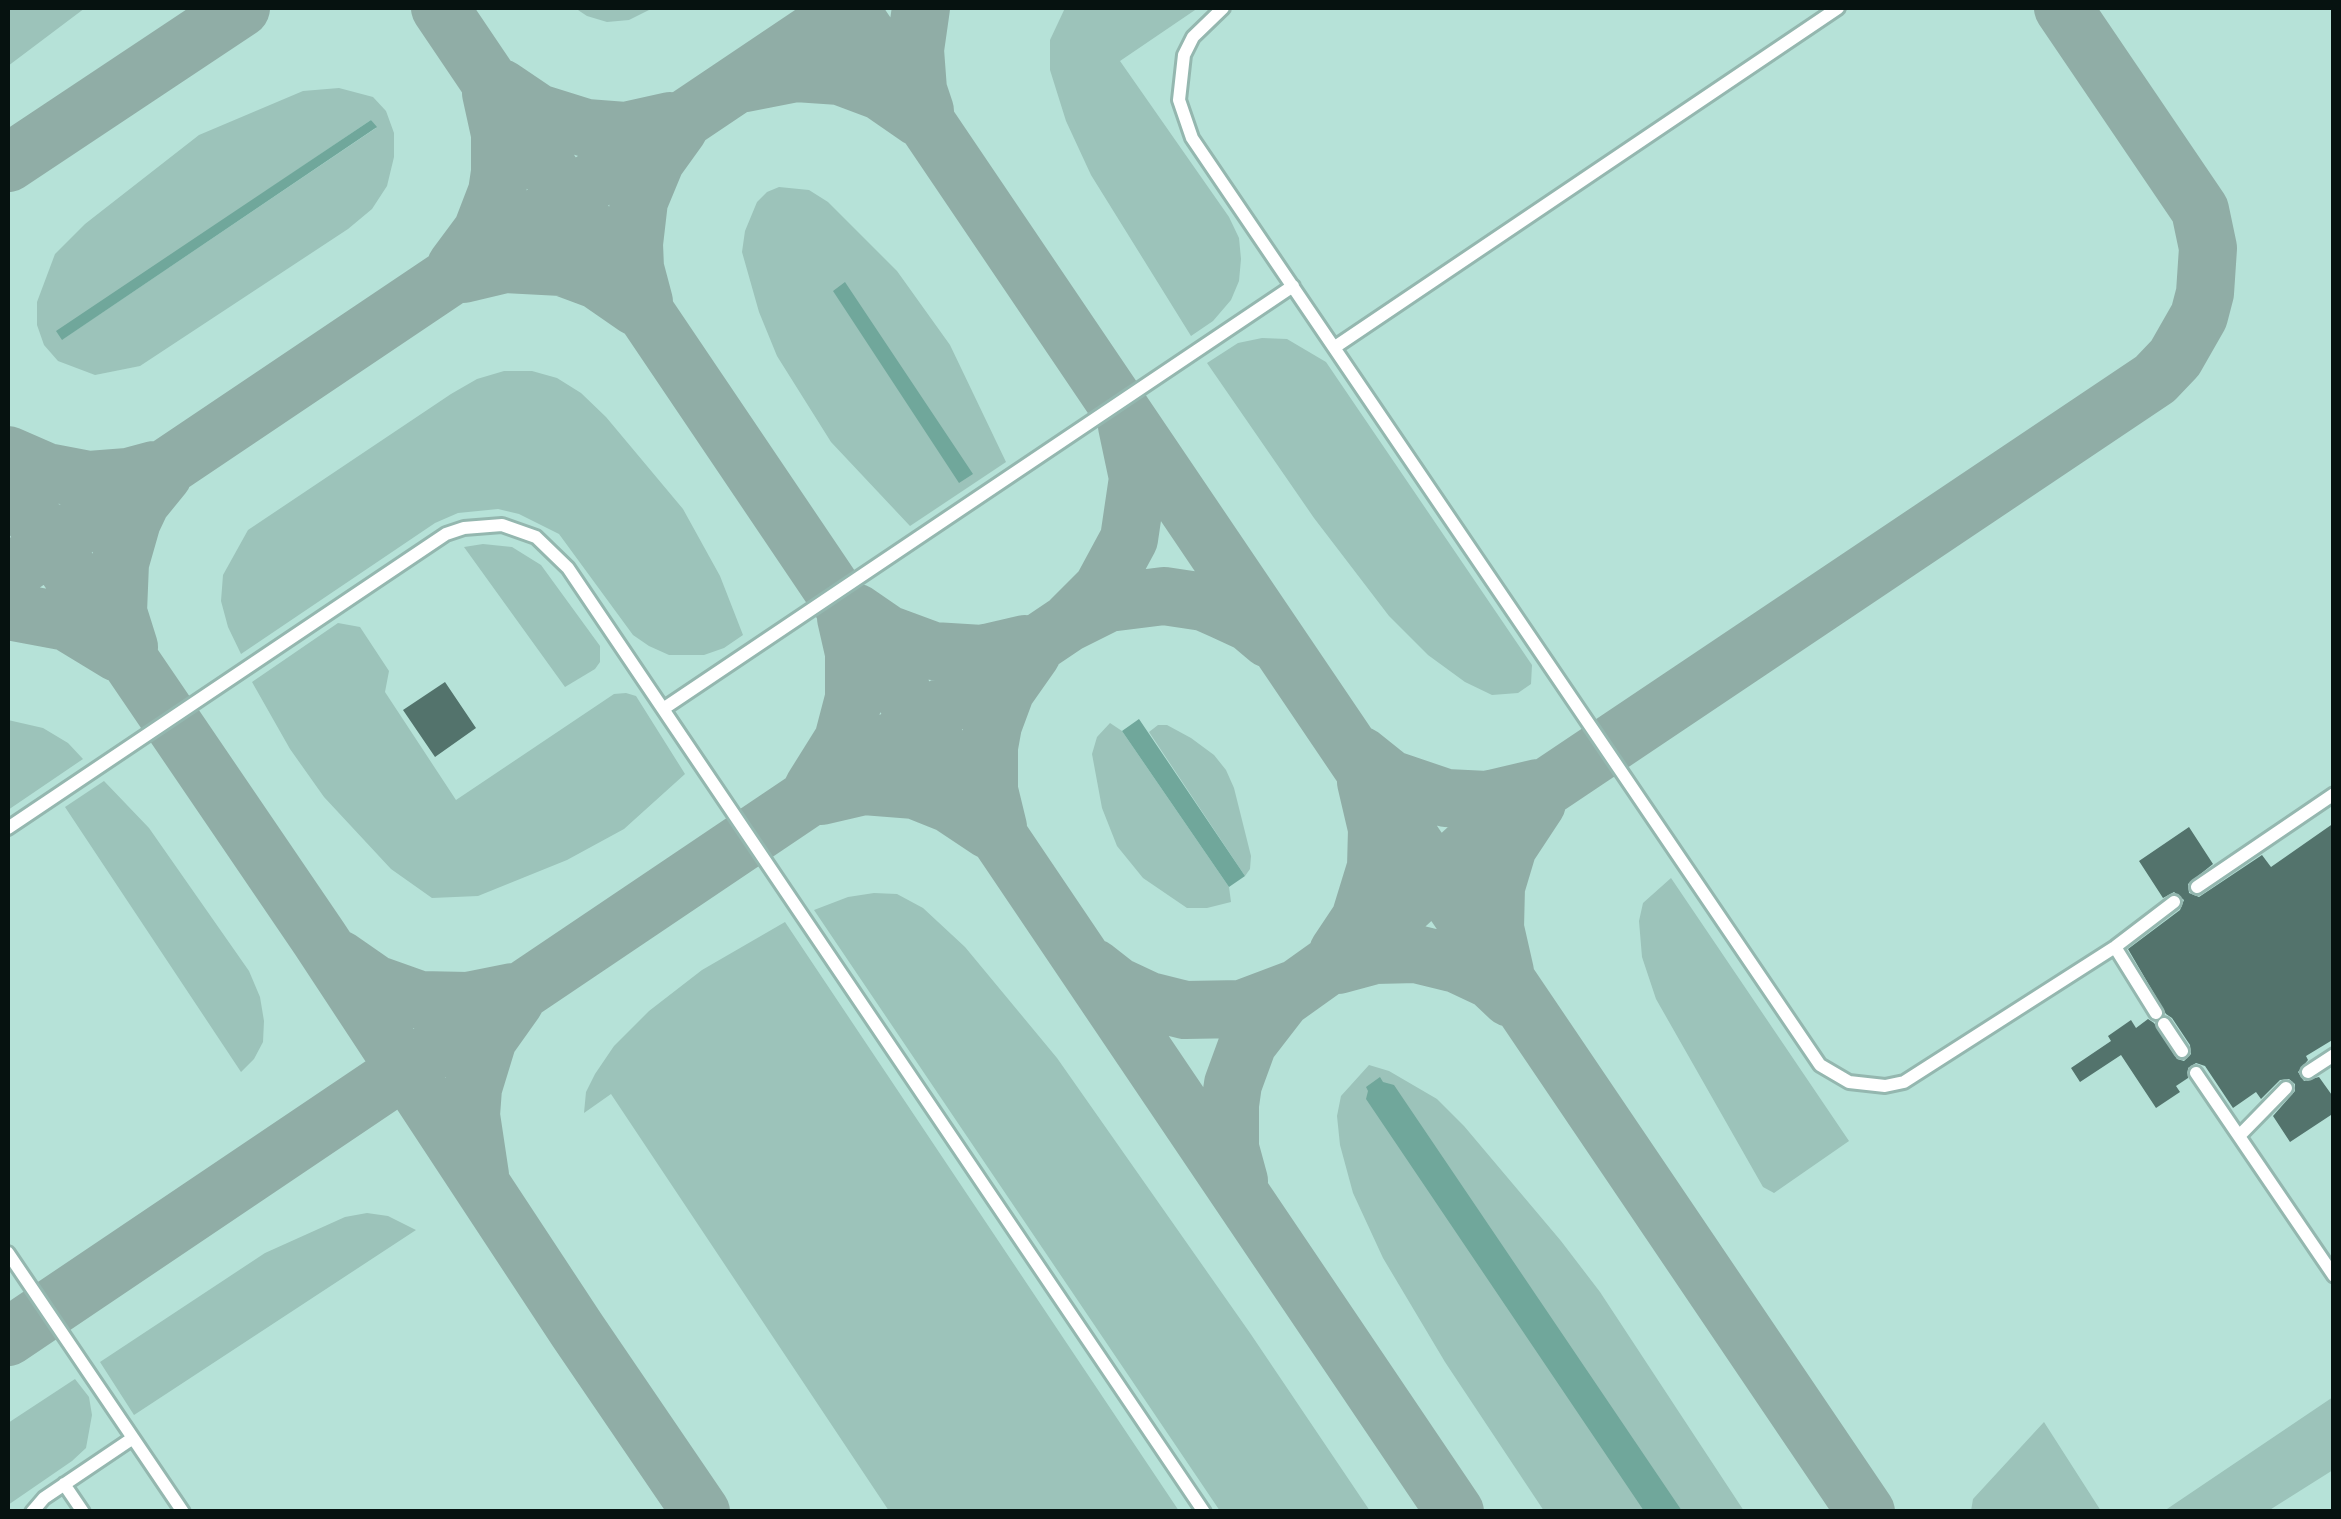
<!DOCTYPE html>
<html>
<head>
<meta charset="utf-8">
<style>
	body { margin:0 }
	#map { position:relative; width:2341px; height:1519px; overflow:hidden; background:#c8ebe3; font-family:Karla,sans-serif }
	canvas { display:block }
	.frame { position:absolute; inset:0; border:10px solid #061210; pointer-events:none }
</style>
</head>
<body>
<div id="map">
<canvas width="2341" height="1519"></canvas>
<div class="frame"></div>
</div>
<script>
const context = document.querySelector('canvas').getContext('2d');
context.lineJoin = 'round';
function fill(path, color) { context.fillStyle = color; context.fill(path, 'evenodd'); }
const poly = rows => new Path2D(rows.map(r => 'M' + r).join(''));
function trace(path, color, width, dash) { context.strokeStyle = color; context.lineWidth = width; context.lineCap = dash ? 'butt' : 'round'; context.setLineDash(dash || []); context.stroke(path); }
const built = poly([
	[8,8,2333,8,2333,1511,8,1512]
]);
const green = poly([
	[8,8,85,8,8,66],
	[575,8,653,8,629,20,607,22,587,16],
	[1065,8,1198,8,1120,61,1229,217,1239,238,1241,259,1239,281,1231,300,1213,321,1191,336,1091,175,1066,121,1050,70,1050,40],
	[339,88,373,97,386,111,394,133,394,157,387,186,372,209,348,229,140,366,95,375,58,361,44,345,37,325,37,302,55,254,85,224,199,135,303,91],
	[371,120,376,128,63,339,57,332],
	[779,187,809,190,828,202,897,271,950,345,1006,462,910,526,831,442,777,356,759,312,742,252,745,231,757,202,767,192],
	[1262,338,1287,339,1326,362,1532,665,1531,684,1518,693,1492,695,1465,682,1428,655,1389,616,1314,518,1207,363,1238,343],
	[504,371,532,371,557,378,581,393,606,417,683,509,720,576,743,635,724,648,704,655,669,655,649,646,633,635,559,534,519,514,498,509,458,513,435,523,241,654,228,627,221,601,223,575,248,530,451,394,477,379],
	[483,544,512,547,541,565,600,646,600,662,595,669,565,687,464,547],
	[338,623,360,627,389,671,385,692,456,800,614,694,626,693,636,696,685,774,624,829,567,860,478,896,432,898,391,869,324,797,290,749,252,682],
	[8,720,43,728,68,743,83,759,8,810],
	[1110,723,1122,731,1229,887,1231,902,1207,908,1187,908,1143,878,1117,846,1102,808,1092,754,1097,737],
	[1158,725,1167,725,1191,738,1214,755,1226,770,1234,788,1251,856,1250,869,1245,876,1149,732],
	[104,781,149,828,249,971,260,997,264,1021,263,1042,254,1059,241,1072,65,807],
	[1671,878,1849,1141,1774,1193,1763,1187,1656,999,1642,957,1639,921,1643,903],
	[874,893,897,894,923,908,965,947,1057,1058,1250,1333,1370,1511,1220,1511,814,910,848,897],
	[785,922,1179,1511,889,1511,611,1094,584,1113,586,1092,595,1074,614,1046,649,1011,702,970],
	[1369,1065,1389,1071,1437,1099,1464,1126,1561,1241,1600,1292,1744,1511,1544,1511,1445,1362,1383,1258,1353,1193,1340,1145,1337,1116,1341,1096],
	[367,1213,388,1216,416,1230,134,1415,100,1362,265,1253,345,1217],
	[75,1379,89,1397,92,1415,86,1448,72,1461,8,1505,8,1423],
	[2333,1397,2333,1470,2268,1511,2164,1511],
	[2044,1422,2101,1511,1971,1511,1973,1499]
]);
const water = poly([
	[371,120,377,127,62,340,56,331],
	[845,282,973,474,959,483,833,291],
	[1139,719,1245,876,1229,887,1122,731],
	[1380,1077,1383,1082,1394,1085,1682,1511,1644,1511,1366,1099,1368,1091,1366,1087]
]);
const taxiway = poly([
	[440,8,1455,1512],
	[849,8,1866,1512],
	[921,8,915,50,918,90,925,111],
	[745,83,796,73,840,76,880,91,919,118],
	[501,88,538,113,586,128,625,131,670,121],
	[8,163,241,8],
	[456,266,482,231,497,192,500,172,500,134,491,93],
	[463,274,505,264,562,267,597,280,636,307],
	[644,302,635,268,634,244,639,201,656,160,679,128],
	[8,455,47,472,89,480,128,477,154,470],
	[8,481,319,938,577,1330,701,1512],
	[8,574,850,8],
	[8,611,67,622,118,653],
	[855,612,887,634,933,651,982,654,1025,644],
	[1071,620,1102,589,1129,539,1138,478,1127,426],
	[129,647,118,612,120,563,132,521,141,502,163,475],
	[1360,755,1390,779,1446,798,1487,800,1538,788],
	[813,788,843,740,854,698,854,653,846,618],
	[821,796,864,786,915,790,950,804,989,830],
	[998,827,989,790,989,747,993,725,1006,690,1032,653],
	[1338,952,1360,919,1376,867,1377,829,1366,782],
	[339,959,375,984,420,1000,468,1001,513,992],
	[1338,965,1375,955,1416,954,1457,964,1491,980,1510,998],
	[1094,968,1117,986,1149,1001,1185,1010,1242,1009,1295,989],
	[1505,972,1495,928,1496,887,1508,847,1537,803],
	[480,1175,471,1115,473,1088,488,1039,515,1001],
	[1239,1181,1230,1148,1230,1105,1233,1084,1248,1043,1282,999,1380,929,1482,835,1517,807,2155,379,2175,358,2199,316,2205,293,2208,248,2200,210,2063,8],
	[8,1337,1068,623,1108,603,1164,596,1204,602,1222,610,1250,623,1269,639]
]);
const building = poly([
	[445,682,476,728,435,757,403,710],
	[2334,823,2334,1039,2306,1056,2308,1060,2298,1072,2304,1081,2319,1077,2334,1098,2334,1113,2290,1142,2273,1116,2295,1091,2295,1084,2289,1079,2280,1080,2261,1099,2256,1092,2233,1108,2205,1066,2196,1063,2188,1068,2188,1078,2176,1086,2180,1092,2156,1108,2121,1055,2080,1082,2071,1068,2111,1041,2108,1036,2131,1020,2136,1028,2148,1019,2154,1023,2177,1059,2184,1061,2191,1054,2190,1045,2172,1018,2166,1014,2128,949,2180,910,2184,900,2174,892,2163,898,2139,861,2189,827,2213,864,2188,884,2189,893,2199,897,2262,855,2271,867]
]);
const service = poly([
	[1223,8,1193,37,1184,55,1179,100,1192,138,1820,1065,1849,1082,1885,1086,1904,1082,2115,947,2174,902],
	[1335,347,1838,8],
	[663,709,1293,286],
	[8,828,446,534,464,528,502,525,536,537,568,568,1204,1512],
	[2197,887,2334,794],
	[2115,947,2156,1013],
	[2164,1024,2182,1051],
	[2308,1072,2334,1055],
	[2196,1073,2334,1276],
	[2240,1135,2286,1088],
	[8,1253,183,1512],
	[64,1484,83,1512],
	[32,1512,44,1498,133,1438]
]);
fill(built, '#b6e2d8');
fill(green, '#9cc3ba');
fill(water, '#70a79b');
trace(taxiway, '#90ada6', 58);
fill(building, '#53736c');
trace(service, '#94b7af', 18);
trace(service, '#fff', 12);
</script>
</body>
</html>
